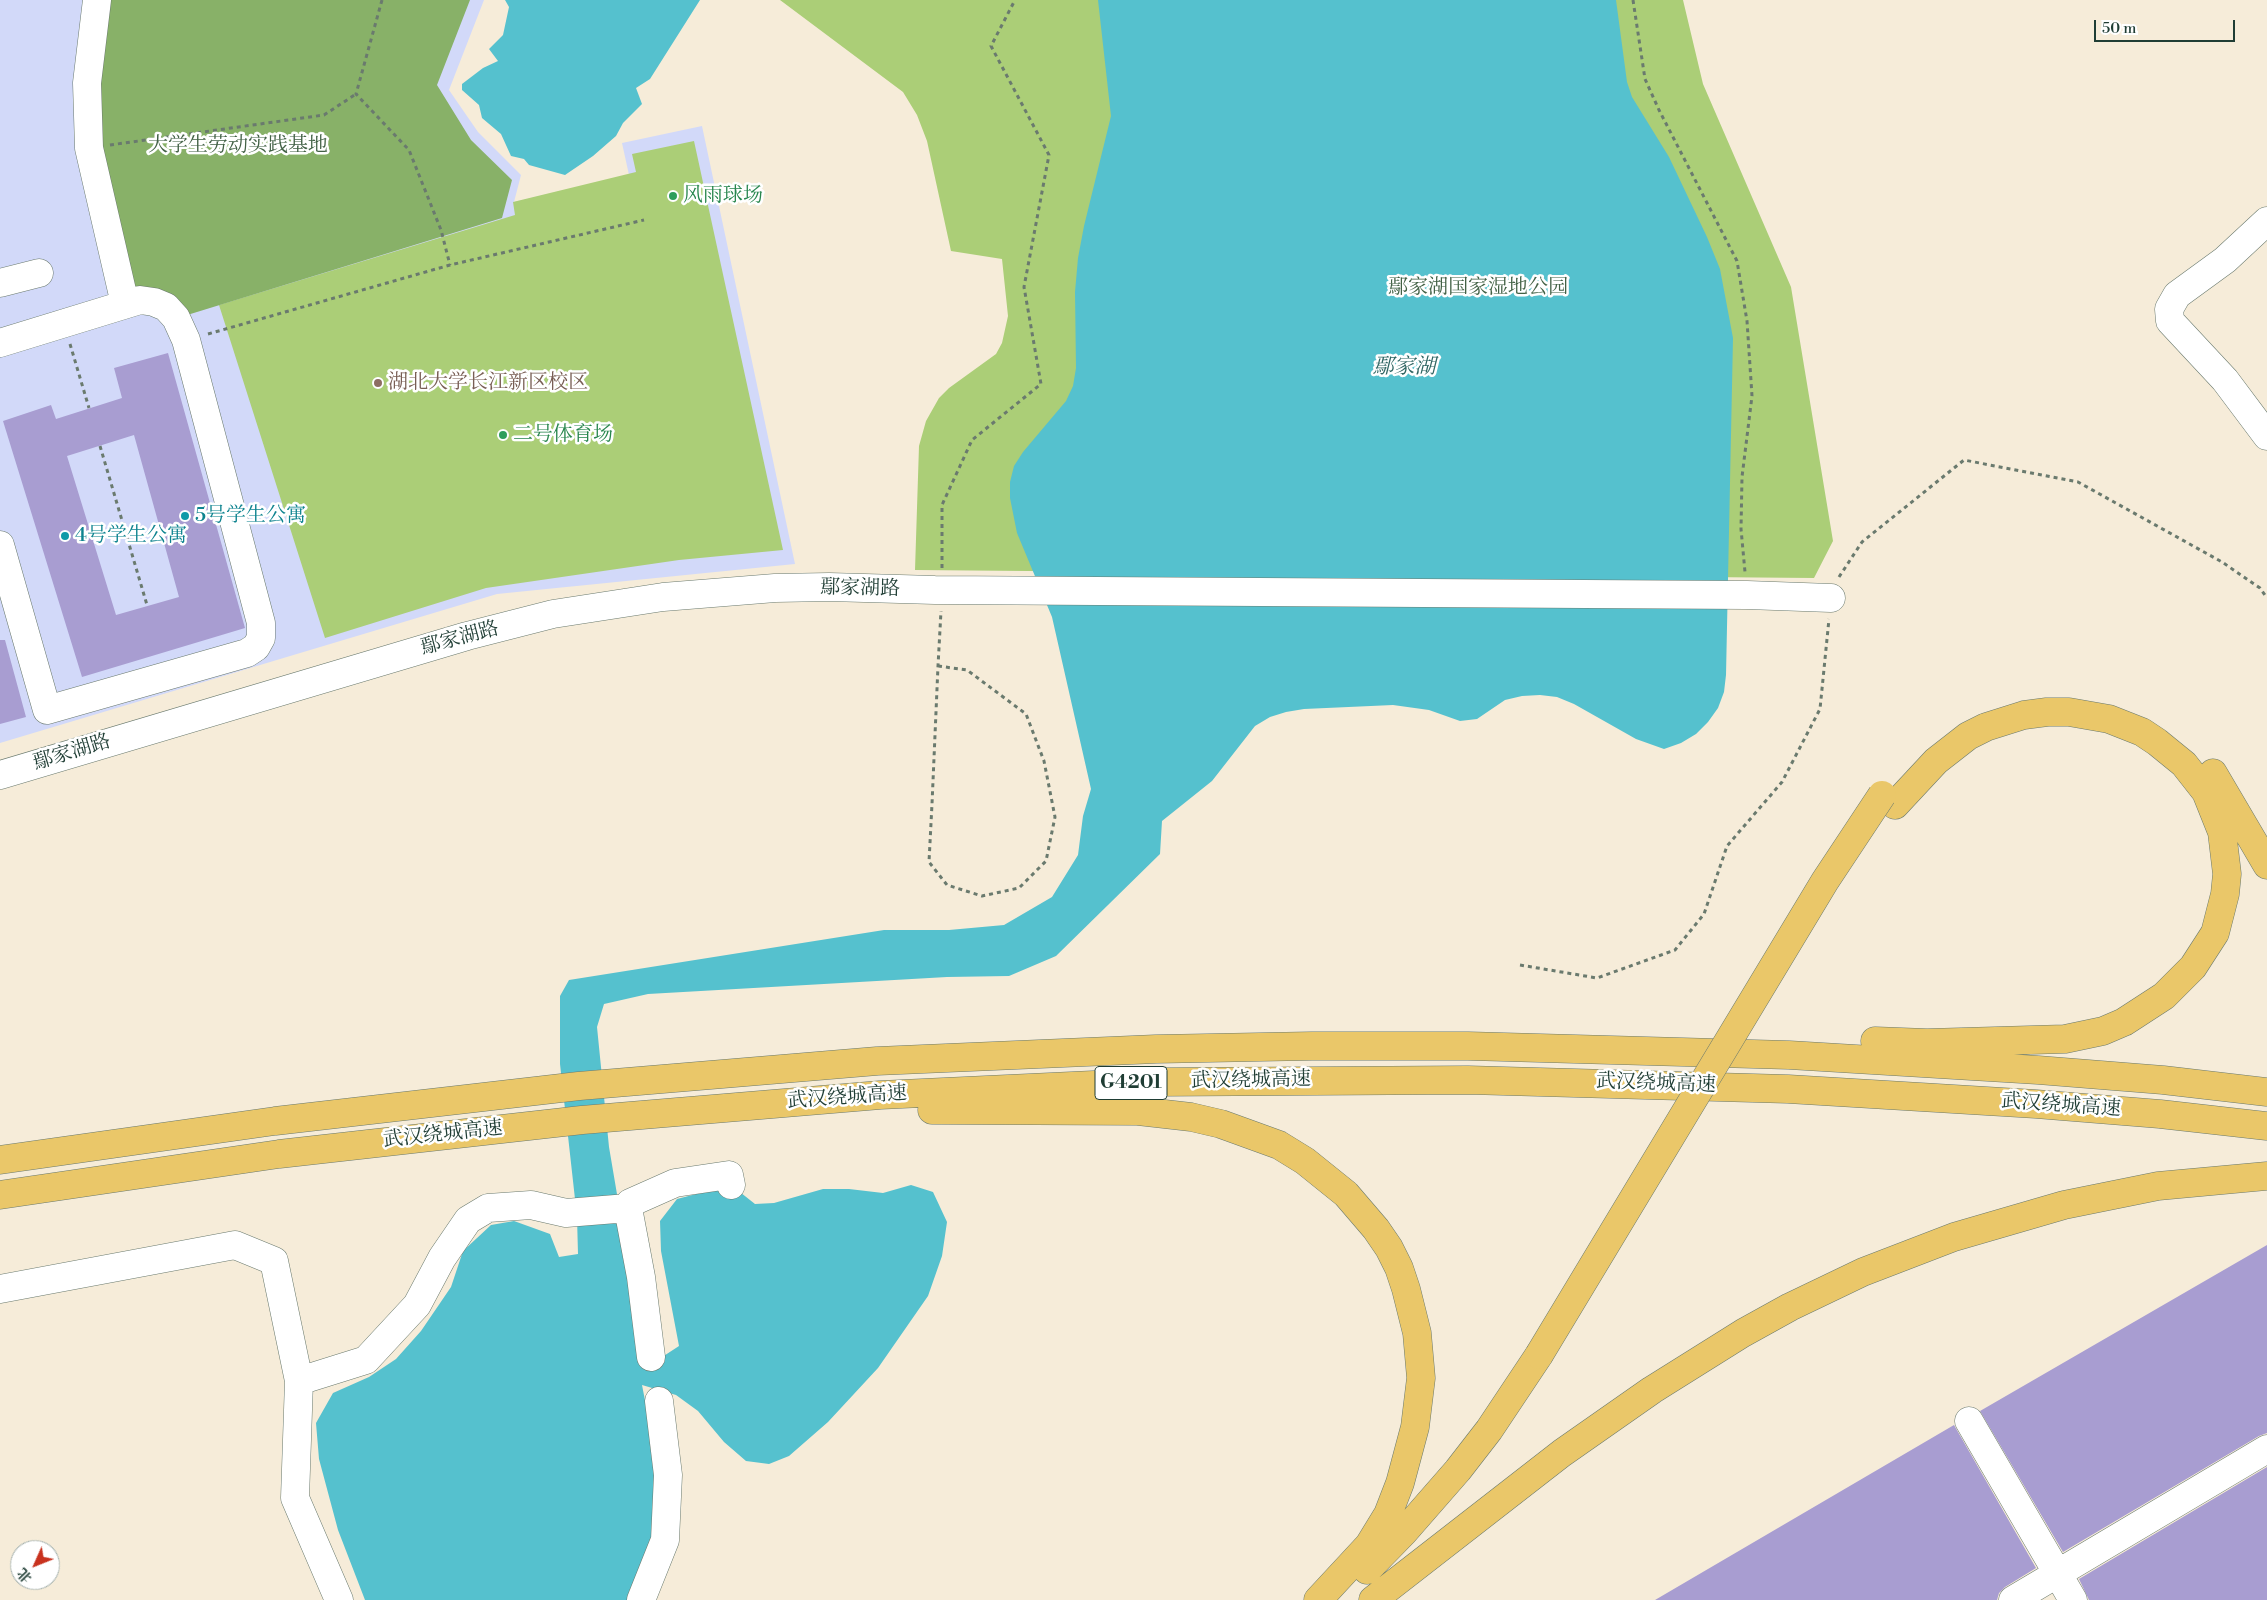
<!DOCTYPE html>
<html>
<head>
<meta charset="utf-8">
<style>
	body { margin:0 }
	#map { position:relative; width:2267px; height:1600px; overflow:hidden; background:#f6ecd9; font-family:"Libre Bodoni","Noto Serif SC",serif }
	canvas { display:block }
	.north { position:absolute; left:10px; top:1540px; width:50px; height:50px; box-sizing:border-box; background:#fff; border:1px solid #a5b1ae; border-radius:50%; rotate:226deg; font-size:14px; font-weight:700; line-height:20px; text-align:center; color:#1f3d34 }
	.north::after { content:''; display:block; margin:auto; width:18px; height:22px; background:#c8321e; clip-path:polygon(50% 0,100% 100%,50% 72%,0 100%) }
	.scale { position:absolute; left:2094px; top:20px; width:141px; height:22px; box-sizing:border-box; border:2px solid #1f3d34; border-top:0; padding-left:6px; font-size:15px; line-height:18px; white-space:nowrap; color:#1f3d34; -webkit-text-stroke:4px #fff; paint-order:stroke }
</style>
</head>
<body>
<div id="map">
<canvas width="2267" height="1600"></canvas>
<div class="north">北</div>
<div class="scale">50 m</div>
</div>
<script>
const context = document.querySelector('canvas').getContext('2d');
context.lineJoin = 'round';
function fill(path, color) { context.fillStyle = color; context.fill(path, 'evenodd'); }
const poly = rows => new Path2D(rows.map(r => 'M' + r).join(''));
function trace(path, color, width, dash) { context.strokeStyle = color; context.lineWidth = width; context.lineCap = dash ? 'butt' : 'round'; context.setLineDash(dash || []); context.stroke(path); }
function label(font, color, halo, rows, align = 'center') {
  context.font = font + ' "Libre Bodoni","Noto Serif SC",serif'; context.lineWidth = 5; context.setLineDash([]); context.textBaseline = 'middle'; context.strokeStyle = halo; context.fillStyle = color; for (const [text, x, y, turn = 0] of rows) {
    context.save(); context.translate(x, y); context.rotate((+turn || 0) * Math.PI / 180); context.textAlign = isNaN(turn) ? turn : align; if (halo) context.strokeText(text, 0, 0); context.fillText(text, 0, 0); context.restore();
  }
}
const built = poly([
	[0,0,484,0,449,90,478,132,521,175,514,202,629,175,622,143,702,126,795,564,497,594,0,743]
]);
const green = poly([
	[780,0,1683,0,1703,84,1791,287,1833,541,1814,578,915,570,919,446,926,421,939,398,949,388,996,354,1002,343,1008,316,1002,259,951,251,927,141,917,115,903,92],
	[694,141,783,550,679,560,486,588,325,638,219,305,515,215,513,202,636,172,632,154]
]);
const forest = poly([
	[97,0,470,0,437,85,471,140,512,180,502,218,184,316,123,296,89,148]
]);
const water = poly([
	[505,0,700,0,650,79,636,88,642,104,623,123,616,136,593,156,565,175,529,165,524,159,511,156,501,134,482,118,479,105,462,90,462,84,483,68,498,61,489,49,503,35,509,7],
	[1098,0,1616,0,1627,82,1632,97,1669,157,1707,237,1720,269,1733,338,1726,675,1724,692,1718,708,1708,722,1696,734,1681,743,1664,749,1636,739,1574,704,1557,697,1540,695,1522,696,1505,700,1477,719,1460,721,1429,710,1393,705,1304,709,1286,712,1270,717,1255,726,1212,781,1162,821,1160,854,1056,956,1009,976,947,977,648,994,604,1004,597,1027,609,1147,619,1206,653,1363,679,1346,661,1251,660,1221,677,1199,731,1185,755,1204,774,1203,823,1189,849,1189,883,1193,911,1185,933,1192,947,1222,942,1256,928,1296,878,1368,828,1422,789,1456,769,1464,746,1461,724,1442,698,1411,676,1395,642,1385,651,1431,657,1515,644,1566,633,1600,365,1600,338,1530,319,1459,316,1423,333,1393,369,1377,396,1359,421,1331,451,1287,463,1251,491,1225,514,1221,550,1234,559,1257,578,1254,577,1217,560,1064,560,996,569,980,884,930,949,930,1004,925,1052,897,1078,855,1083,816,1091,789,1052,617,1017,533,1010,498,1010,482,1014,466,1023,452,1066,401,1073,386,1076,368,1075,292,1078,258,1084,226,1111,116]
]);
const building = poly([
	[168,353,245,628,82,677,3,421,51,405,56,419,122,398,114,368],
	[134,435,179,597,116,615,67,456],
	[0,640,5,640,26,717,0,724],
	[2267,1245,2267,1433,2259,1436,2063,1552,1980,1411],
	[1954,1425,2036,1568,2005,1587,1999,1593,1997,1600,1655,1600],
	[2267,1467,2267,1600,2089,1600,2079,1579]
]);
const path = poly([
	[382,0,356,94,409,150,441,230,450,265],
	[1633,0,1645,79,1659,110,1737,261,1747,321,1752,396,1742,477,1741,529,1745,572],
	[110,145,324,115,356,94],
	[208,334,450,265,644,220],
	[70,344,89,408],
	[100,446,147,605],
	[942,568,942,505,972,440,1041,384,1024,287,1049,155,991,46,1015,0],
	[1839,577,1862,542,1964,460,2078,482,2222,562,2260,588,2267,598],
	[938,666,967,670,1026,714,1044,761,1055,817,1046,861,1019,888,982,896,947,885,929,862,932,804,938,666,941,611],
	[1520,965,1597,978,1675,950,1704,914,1727,846,1782,782,1820,709,1829,619]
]);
const minor = poly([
	[97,0,87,83,89,148,125,304],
	[2267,221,2225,260,2177,295,2169,309,2170,321,2225,380,2267,436],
	[0,283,39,273],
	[0,343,140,300,154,302,166,307,176,318,186,340,261,623,261,638,256,647,247,653,47,710,0,545],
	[0,775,467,636,553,614,663,597,775,588,829,587,935,590,1747,595,1831,598],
	[628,1208,641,1277,651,1357],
	[0,1289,235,1245,274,1261,299,1381,295,1498,339,1600],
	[299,1381,366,1360,417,1305,442,1258,468,1220,488,1208,531,1205,566,1213,628,1208,630,1203,675,1183,729,1175,731,1185],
	[1969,1421,2073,1600],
	[641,1600,665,1540,668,1475,659,1401],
	[2013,1600,2267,1449]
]);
const highway = poly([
	[2213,773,2267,865],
	[1875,1041,1927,1043,2065,1039,2103,1031,2124,1022,2164,996,2193,967,2215,933,2225,894,2227,874,2222,832,2206,792,2184,764,2157,742,2142,732,2109,719,2069,712,2047,712,2024,715,1986,727,1968,736,1936,761,1895,805],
	[932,1110,1138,1111,1191,1117,1221,1124,1279,1145,1305,1161,1346,1194,1376,1229,1389,1248,1399,1268,1406,1289,1417,1333,1421,1378,1415,1427,1400,1483,1388,1514,1369,1545,1318,1600],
	[0,1160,275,1121,579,1086,877,1061,1156,1049,1312,1046,1468,1046,1789,1055,2038,1070,2163,1080,2267,1092],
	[0,1195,279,1154,582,1120,880,1095,1157,1082,1468,1080,1788,1089,2036,1104,2160,1114,2267,1126],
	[1367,1570,1403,1533,1458,1470,1489,1430,1539,1355],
	[1373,1600,1562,1453,1652,1390,1743,1333,1790,1307,1863,1272,1954,1237,2064,1205,2158,1186,2267,1176]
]);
const highwayBridge = poly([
	[1539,1355,1825,881,1882,795]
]);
const markers = [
	[673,196,5,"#2e9e5b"],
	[378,383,5,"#8d6e63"],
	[503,435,5,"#2e9e5b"],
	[185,516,5,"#0f9aa8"],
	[65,536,5,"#0f9aa8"]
];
const shields = [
	[1131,1083,72]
];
const shieldNames = [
	["G4201",1131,1083]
];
const parkNames = [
	["大学生劳动实践基地",238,146],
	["鄢家湖国家湿地公园",1478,288]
];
const leisureNames = [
	["风雨球场",683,196],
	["二号体育场",513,435]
];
const educationNames = [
	["湖北大学长江新区校区",388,383]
];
const cultureNames = [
	["5号学生公寓",195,516],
	["4号学生公寓",75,536]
];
const streetNames = [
	["鄢家湖路",860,589,1],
	["鄢家湖路",460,639,-15],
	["鄢家湖路",72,753,-17],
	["武汉绕城高速",1251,1081,-1],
	["武汉绕城高速",1656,1084,2],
	["武汉绕城高速",847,1098,-4],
	["武汉绕城高速",2061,1106,4],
	["武汉绕城高速",443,1135,-6]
];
const waterNames = [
	["鄢家湖",1404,368]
];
fill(built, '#d2d9f9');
fill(green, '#abce77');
fill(forest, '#88b168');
fill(water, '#55c1ce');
fill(building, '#a89dd1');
trace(minor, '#6a7a6e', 29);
trace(highway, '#6a7a6e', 29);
trace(path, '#6a7a6e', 3, [4, 4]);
trace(minor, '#fff', 28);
trace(highway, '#eac769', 28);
trace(highwayBridge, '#6a7a6e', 29, []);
trace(highwayBridge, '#eac769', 28);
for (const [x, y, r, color] of markers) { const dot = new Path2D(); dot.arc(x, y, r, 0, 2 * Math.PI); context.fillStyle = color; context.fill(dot); trace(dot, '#fff', 2); }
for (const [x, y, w] of shields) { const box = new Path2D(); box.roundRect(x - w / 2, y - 16.5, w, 33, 4); context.fillStyle = '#fff'; context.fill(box); trace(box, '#1f3d34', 1); }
label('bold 19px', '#1f3d34', null, shieldNames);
label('20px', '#426145', '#fff', parkNames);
label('20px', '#27864d', '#fff', leisureNames, 'left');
label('20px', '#785e54', '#fff', educationNames, 'left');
label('20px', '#0d838f', '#fff', cultureNames, 'left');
label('20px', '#1f3d34', '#fff', streetNames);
label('italic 21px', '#2f6562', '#fff', waterNames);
</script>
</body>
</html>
